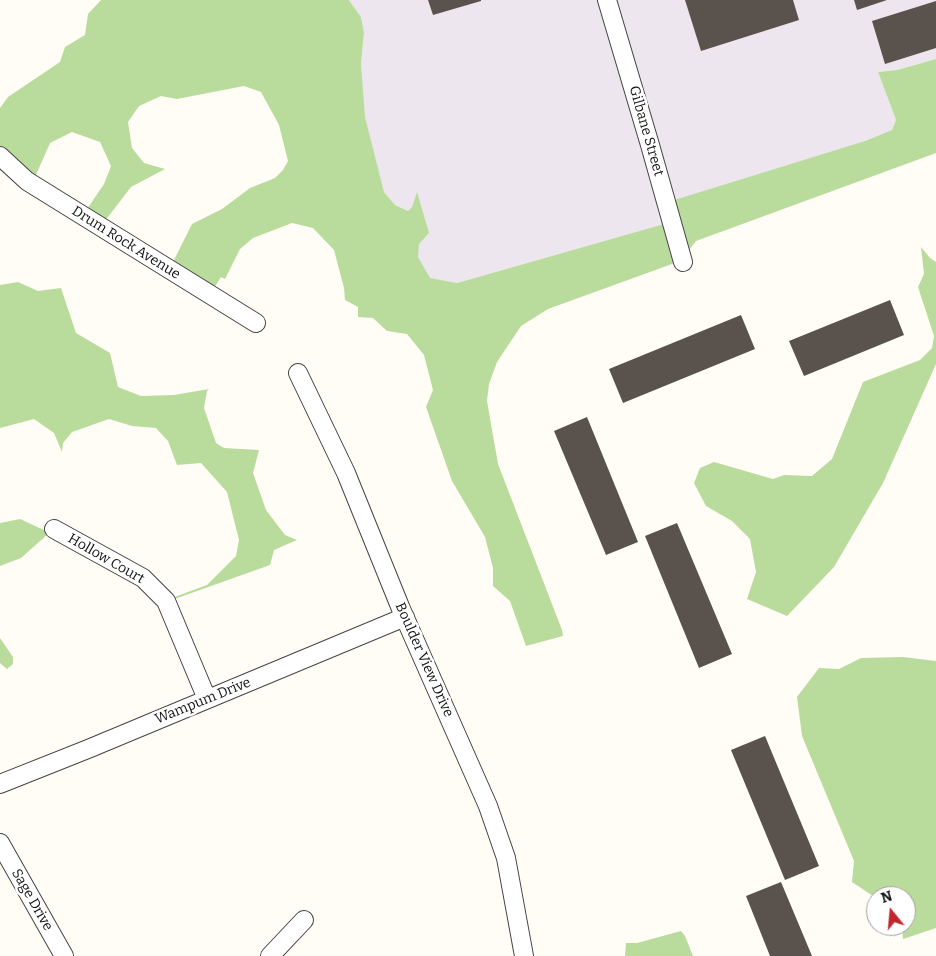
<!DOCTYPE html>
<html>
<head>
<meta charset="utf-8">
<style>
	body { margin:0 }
	#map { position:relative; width:936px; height:956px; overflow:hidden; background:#fffdf5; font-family:Bitter,serif }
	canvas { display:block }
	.north { position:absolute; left:866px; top:886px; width:50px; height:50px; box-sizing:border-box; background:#fff; border:1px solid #a0a0a0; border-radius:50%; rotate:343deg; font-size:14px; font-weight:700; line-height:20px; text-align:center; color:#111 }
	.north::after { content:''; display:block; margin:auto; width:18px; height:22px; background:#c4262e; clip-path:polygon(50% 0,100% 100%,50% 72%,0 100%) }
</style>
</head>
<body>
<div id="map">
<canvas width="936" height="956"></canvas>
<div class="north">N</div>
</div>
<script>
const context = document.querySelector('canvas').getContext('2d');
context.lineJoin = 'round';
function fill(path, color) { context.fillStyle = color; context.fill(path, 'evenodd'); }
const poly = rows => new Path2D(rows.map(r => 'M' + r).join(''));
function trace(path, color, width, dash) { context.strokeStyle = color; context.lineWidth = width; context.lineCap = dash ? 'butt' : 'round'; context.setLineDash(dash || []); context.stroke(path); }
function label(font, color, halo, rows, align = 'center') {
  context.font = font + ' Bitter,serif'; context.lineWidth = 5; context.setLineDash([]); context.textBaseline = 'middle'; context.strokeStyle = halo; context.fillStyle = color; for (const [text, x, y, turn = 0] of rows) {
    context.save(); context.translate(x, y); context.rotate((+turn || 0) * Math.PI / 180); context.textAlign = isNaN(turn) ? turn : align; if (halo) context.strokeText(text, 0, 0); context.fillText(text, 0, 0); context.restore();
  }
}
const industrial = poly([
	[349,0,936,0,936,59,897,70,878,72,896,120,892,130,671,222,457,283,429,278,418,257,417,194,412,207,408,211,395,205,384,192,364,117,361,64,364,32,361,17]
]);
const forest = poly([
	[101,0,349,0,361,17,364,32,361,64,365,117,384,192,395,205,408,211,412,207,417,192,429,233,419,244,418,257,430,278,457,283,671,222,668,202,865,141,892,130,896,120,878,72,897,70,936,59,936,153,696,241,683,258,672,264,548,309,521,326,497,362,489,384,487,401,498,464,562,630,563,636,526,646,510,601,493,586,493,568,485,537,452,481,426,407,433,390,424,355,407,334,387,331,373,318,358,317,358,307,345,300,344,288,334,250,313,228,292,223,253,238,240,249,225,279,221,277,209,296,170,268,192,224,222,209,250,188,275,178,283,170,288,161,279,125,261,92,244,86,177,99,161,96,139,106,128,122,132,148,144,163,165,169,131,187,101,226,83,215,104,184,111,166,100,142,72,132,50,143,32,184,0,154,0,108,8,97,60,62,65,47,85,35,88,14],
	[921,247,930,258,936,262,936,364,883,483,834,567,787,616,747,599,756,572,750,539,732,521,706,506,694,483,700,468,714,462,773,479,784,475,812,476,832,459,863,382,920,360,932,348,934,336,918,287,924,274],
	[18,282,38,291,61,288,76,333,110,353,118,387,141,396,174,395,209,389,207,391,204,408,216,443,224,448,259,450,253,473,266,510,285,535,297,540,274,550,270,565,169,601,169,599,207,585,236,556,239,540,227,492,201,463,177,465,168,441,156,428,132,426,109,419,72,432,63,443,62,452,54,433,34,419,0,428,0,285],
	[20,519,44,530,48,534,21,558,0,566,0,523],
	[0,638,13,657,13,664,7,669,0,663],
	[903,657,936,661,936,928,903,939,902,926,906,926,906,896,876,896,876,898,852,882,854,861,802,736,797,697,819,668,839,669,861,658],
	[681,931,685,936,693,956,625,956,626,943,637,943]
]);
const building = poly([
	[428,0,481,0,481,1,433,15],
	[685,0,793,0,799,20,701,51],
	[854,0,887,0,857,10],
	[936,1,936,48,885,64,872,21],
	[890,300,904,335,804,376,789,341],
	[741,315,755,349,623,403,609,369],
	[587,417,638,542,606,555,554,431],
	[677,523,732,654,699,668,645,536],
	[765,736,819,866,785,880,731,750],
	[781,882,812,956,770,956,746,896]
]);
const minor = poly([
	[607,0,650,145,683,262],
	[0,156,27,181,256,323],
	[298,373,346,473,401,609,488,806,506,858,524,956],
	[54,529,143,578,166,601,207,699],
	[0,784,88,749,405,617],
	[0,843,64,956],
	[270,956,304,920]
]);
const streetNames = [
	["Gilbane Street",646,131,74],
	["Drum Rock Avenue",126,243,32],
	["Hollow Court",106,559,30],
	["Boulder View Drive",424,660,66],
	["Wampum Drive",203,701,-22],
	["Sage Drive",32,900,60]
];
fill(industrial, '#eee6ef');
fill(forest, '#b9dc9c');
fill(building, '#5a524d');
trace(minor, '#444', 20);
trace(minor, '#fff', 18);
label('14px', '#111', '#fff', streetNames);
</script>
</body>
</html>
